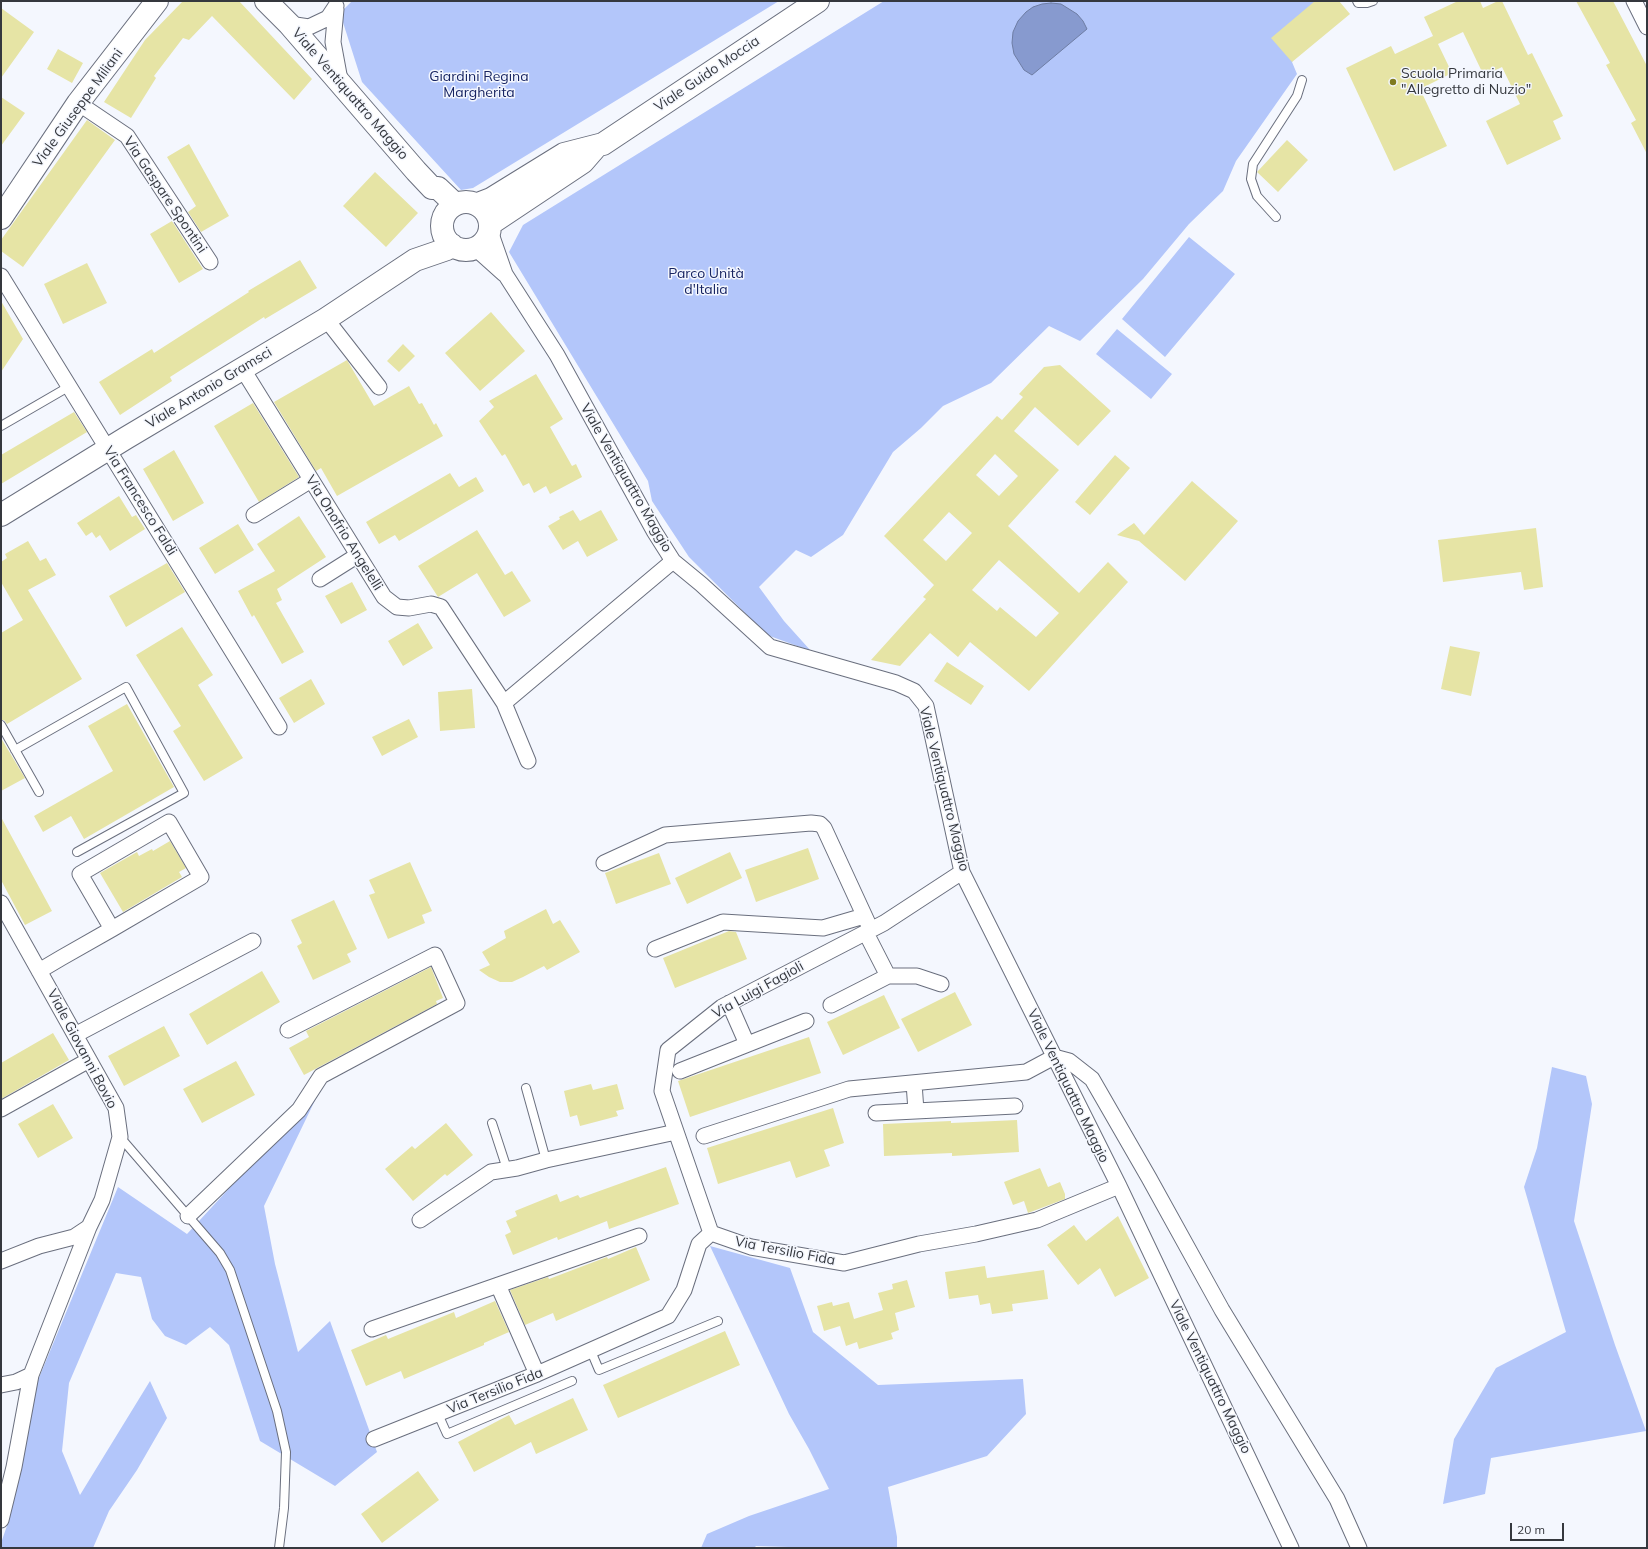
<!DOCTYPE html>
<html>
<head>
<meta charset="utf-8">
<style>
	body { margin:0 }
	#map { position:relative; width:1648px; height:1549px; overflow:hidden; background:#f4f7fe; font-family:Mulish,sans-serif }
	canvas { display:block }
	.frame { position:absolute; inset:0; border:2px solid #35383e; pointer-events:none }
	.scale { position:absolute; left:1510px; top:1523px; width:54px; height:18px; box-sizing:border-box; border:2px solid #35383e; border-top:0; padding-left:5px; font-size:12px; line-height:14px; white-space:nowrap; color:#35383e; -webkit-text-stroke:3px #f4f7fe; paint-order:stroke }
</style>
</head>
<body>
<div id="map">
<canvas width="1648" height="1549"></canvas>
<div class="frame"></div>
<div class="scale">20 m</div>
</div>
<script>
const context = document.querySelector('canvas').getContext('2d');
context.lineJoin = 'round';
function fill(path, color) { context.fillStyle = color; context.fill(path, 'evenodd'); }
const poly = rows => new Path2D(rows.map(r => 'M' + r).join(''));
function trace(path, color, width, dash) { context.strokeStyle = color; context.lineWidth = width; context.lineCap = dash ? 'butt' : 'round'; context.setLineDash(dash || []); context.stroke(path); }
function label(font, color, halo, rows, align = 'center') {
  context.font = font + ' Mulish,sans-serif'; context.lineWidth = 3; context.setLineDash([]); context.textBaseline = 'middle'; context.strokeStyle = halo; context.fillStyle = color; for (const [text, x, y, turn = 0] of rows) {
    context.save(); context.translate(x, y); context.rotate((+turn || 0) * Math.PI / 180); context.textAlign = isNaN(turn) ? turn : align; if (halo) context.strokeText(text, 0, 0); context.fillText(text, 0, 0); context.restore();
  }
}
const green = poly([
	[352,1,779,1,473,188,461,190,362,82,340,13],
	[884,1,1315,1,1292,62,1297,74,1236,161,1223,191,1189,224,1143,279,1080,341,1049,326,991,383,943,406,921,428,893,452,843,535,811,557,796,550,759,587,784,621,811,651,767,635,689,557,652,501,648,481,509,252,523,225],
	[1189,237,1235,274,1165,357,1122,319],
	[1117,329,1172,374,1151,399,1096,354],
	[1552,1067,1586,1076,1592,1104,1574,1221,1615,1345,1646,1431,1491,1458,1485,1494,1443,1504,1454,1439,1496,1368,1566,1332,1524,1187,1537,1148],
	[320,1090,264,1206,275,1264,298,1352,330,1321,377,1452,335,1486,260,1441,229,1345,210,1327,186,1345,165,1336,152,1319,141,1277,116,1273,69,1383,62,1451,80,1495,150,1381,167,1418,137,1470,109,1511,93,1548,1,1548,1,1543,9,1520,36,1385,118,1187,187,1234],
	[710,1246,790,1268,813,1332,878,1385,1023,1379,1026,1414,987,1456,888,1487,897,1537,897,1548,821,1548,756,1546,754,1548,701,1548,707,1534,749,1516,829,1489,809,1449,789,1414]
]);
const water = poly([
	[1051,3,1061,4,1077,14,1083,21,1087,29,1032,75,1024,70,1014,54,1012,43,1013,32,1018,21,1026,12,1033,7,1042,4,1051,3]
]);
const building = poly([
	[183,1,239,1,312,79,294,100,212,16,189,40,183,38,154,76,156,78,131,118,104,102,145,40],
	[1315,1,1339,1,1350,14,1292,62,1271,38],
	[1458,1,1480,1,1483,8,1498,1,1502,1,1528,55,1532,53,1563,116,1553,121,1561,139,1507,165,1486,121,1520,104,1502,67,1484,76,1463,32,1438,44,1452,73,1420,89,1447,146,1394,171,1346,68,1391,46,1395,54,1433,36,1424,17],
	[1576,1,1613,1,1647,66,1647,154,1631,123,1636,120,1606,65,1610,63],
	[1,8,34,32,1,78],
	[58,49,83,63,72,83,47,69],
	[1,97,25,113,1,146],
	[87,120,115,140,23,267,1,251,1,240],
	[1287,140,1308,160,1278,192,1257,172],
	[189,144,229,216,201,232,188,212,196,206,167,157],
	[375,172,418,213,386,247,343,206],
	[172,221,203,269,179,283,150,234],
	[300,260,317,288,265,319,264,317,170,377,172,381,120,415,99,382,152,349,154,353,249,292,248,291],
	[87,263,107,303,63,324,44,284],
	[1,301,23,339,1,372],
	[491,312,525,351,480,391,445,353],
	[403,344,415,356,399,372,387,361],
	[347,360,374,406,409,386,419,404,422,403,434,425,436,423,443,436,337,496,321,468,316,471,274,402],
	[1060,365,1111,411,1078,446,1035,407,1014,431,1059,470,1008,526,1079,593,1108,562,1128,582,1029,691,970,642,958,657,930,633,900,666,871,660,926,599,923,597,934,585,884,536,997,416,1002,420,1023,397,1019,394,1044,367],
	[995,454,1018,476,999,496,976,475],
	[949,512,972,533,946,561,923,540],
	[999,560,1059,613,1036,637,1000,607,997,611,972,590],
	[536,374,563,419,550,427,572,466,576,464,582,477,550,494,546,486,534,493,529,483,523,486,505,454,502,456,479,421,494,407,489,401],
	[253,403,299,477,259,502,214,426],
	[74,412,87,432,1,484,1,455],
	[174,450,204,503,173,521,143,469],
	[1115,455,1130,468,1090,515,1075,502],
	[450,473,459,487,476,477,484,491,399,541,395,535,379,544,366,522],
	[1192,481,1238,521,1185,581,1139,541,1117,535,1134,523,1144,535],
	[119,496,132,517,136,515,145,529,110,551,100,535,96,538,92,532,86,536,77,523],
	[573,510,580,521,601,510,618,540,587,557,578,541,563,550,548,526,560,519,559,517],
	[299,516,326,557,277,589,282,600,276,603,304,652,282,664,254,615,252,617,238,591,275,571,257,544],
	[238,524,254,550,215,574,199,548],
	[1536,528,1543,587,1524,590,1521,572,1443,582,1438,540],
	[477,530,505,575,512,571,531,601,504,617,477,573,438,597,418,566],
	[28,541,40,561,46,558,56,575,28,590,82,679,7,724,4,720,1,720,1,633,23,620,1,582,1,562,7,558,5,554],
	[167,563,185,592,126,627,109,596],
	[352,582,367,610,341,624,325,596],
	[418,623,433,648,403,666,388,641],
	[182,627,213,675,198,685,243,758,204,781,173,731,181,726,136,655],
	[1450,646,1480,652,1471,696,1441,689],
	[947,662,984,686,971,705,934,681],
	[311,679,325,704,294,723,279,698],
	[472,689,475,728,440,731,438,692],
	[127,704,174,787,84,839,71,816,43,832,34,816,113,771,88,726],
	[409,719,418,737,382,756,372,737],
	[1,738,25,778,1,791],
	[1,817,52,911,25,925,1,880],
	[170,841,186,868,179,872,182,877,123,912,100,873,137,852,139,856,152,849,153,851],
	[808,848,819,879,756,902,745,870],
	[730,852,742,878,687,904,675,878],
	[659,853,671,884,616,904,605,873],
	[410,862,432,911,422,915,425,923,388,939,369,895,375,893,369,880],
	[334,900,357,949,347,954,351,962,313,980,297,946,302,943,291,920],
	[546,909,553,924,560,920,580,952,547,970,544,966,523,977,512,982,500,982,489,977,479,970,490,965,482,952,506,938,504,931],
	[729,931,736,932,747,959,675,988,663,958],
	[431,967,443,998,436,1001,437,1004,304,1075,289,1048,309,1037,306,1031],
	[262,971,280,1002,207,1045,189,1014],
	[955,992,972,1025,918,1052,901,1019],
	[884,995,900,1028,843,1055,827,1022],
	[164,1026,180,1056,124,1086,108,1056],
	[53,1033,69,1060,1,1099,1,1063],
	[809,1037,821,1073,690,1117,678,1081],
	[236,1061,255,1095,202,1123,183,1089],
	[591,1084,593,1090,617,1084,624,1109,616,1111,618,1116,580,1126,577,1115,570,1117,564,1091],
	[53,1104,73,1138,38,1158,18,1124],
	[833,1108,844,1143,824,1150,830,1166,796,1178,790,1161,718,1184,707,1148],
	[1017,1120,1019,1152,952,1156,952,1153,884,1156,883,1124,951,1121,951,1123],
	[446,1123,473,1155,447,1176,445,1174,413,1201,385,1169,412,1146,415,1149],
	[666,1167,679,1204,609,1229,607,1221,558,1240,557,1237,513,1255,505,1235,511,1232,506,1221,517,1216,515,1211,557,1194,560,1202,578,1195,580,1198],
	[1040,1168,1048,1187,1060,1182,1065,1194,1065,1199,1028,1213,1024,1201,1013,1205,1004,1182],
	[1118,1216,1149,1278,1115,1297,1100,1268,1078,1285,1047,1245,1074,1225,1086,1241],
	[636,1247,650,1280,556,1321,553,1313,525,1325,510,1290,548,1277,549,1279,607,1257,608,1259],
	[985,1266,987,1278,1044,1270,1048,1299,1012,1304,1013,1311,992,1314,990,1303,980,1305,978,1295,949,1299,945,1272],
	[907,1280,915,1307,895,1313,899,1330,891,1333,893,1339,859,1349,857,1342,846,1346,840,1326,824,1331,817,1306,832,1302,833,1306,849,1302,854,1319,883,1310,878,1293,893,1289,892,1284],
	[495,1301,509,1332,484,1343,484,1345,404,1379,401,1371,366,1386,351,1350,386,1335,388,1339,454,1312,456,1318],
	[725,1331,740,1365,618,1418,603,1385],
	[573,1398,588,1430,536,1454,531,1442,474,1472,458,1442,509,1415,515,1425],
	[418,1471,439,1500,382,1543,361,1514]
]);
const service = poly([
	[1357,1,1358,3,1367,3,1373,1],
	[1276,217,1257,196,1251,179,1253,164,1297,96,1302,80],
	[1,426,70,386],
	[1,725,39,792],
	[15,750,126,687,184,793,77,852],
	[526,1088,546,1160],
	[492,1123,507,1169],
	[120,1137,220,1253,230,1270,277,1411,286,1452,284,1508,279,1548],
	[591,1351,599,1370,718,1321],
	[438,1414,447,1434,572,1381]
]);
const minor = poly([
	[1634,1,1647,27],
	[336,9,333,42,340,80],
	[289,24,309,27,328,18,336,6],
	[78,103,127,136,210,262],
	[490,231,505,274,557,355,654,531,673,561,701,584,770,647,896,683,914,691,926,706,962,872,1119,1186,1291,1548],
	[475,248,504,274],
	[1,276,279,727],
	[326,319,379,387],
	[242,368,384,597,397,607,409,608,431,604,441,607,504,703,528,761],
	[254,515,311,480],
	[320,579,358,555],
	[504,703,673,561],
	[604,863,665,835,811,823,820,824,824,828,871,930],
	[1,903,116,1108,120,1137,102,1200,89,1227,74,1237,39,1246,1,1261],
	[655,949,723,922,823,928,864,916],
	[39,971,61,958,112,929,201,877,169,822,80,874,112,929],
	[888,976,917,976,941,984],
	[729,1003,747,1044],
	[831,1005,888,976,866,933],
	[75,1035,253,941],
	[680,1071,806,1021],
	[914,1083,916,1111],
	[1,1109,89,1060],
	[876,1113,1015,1106],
	[704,1136,849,1089,1026,1072,1054,1057,1069,1061,1092,1079,1149,1178,1222,1310,1337,1499,1359,1548],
	[188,1216,299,1110,321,1076,457,1003,435,955,288,1030],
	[420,1220,491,1172,517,1168,546,1160,676,1132],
	[711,1233,662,1091,668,1050,722,1007,884,923,962,872],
	[711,1233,751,1247,844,1263,919,1244,976,1234,1037,1220,1119,1186],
	[498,1285,537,1374],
	[372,1329,639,1236],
	[1,1385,16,1382,31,1375],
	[374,1439,537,1374,668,1316,684,1290,699,1244,711,1233],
	[1,1520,14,1467,31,1375,89,1227]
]);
const secondary = poly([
	[266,1,289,24,416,171,432,188,438,188,455,204],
	'442 226a24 24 0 1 1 48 0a24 24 0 1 1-48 0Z',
	[478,204,491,199,564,154,603,144,818,1],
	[1,218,78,103,157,1],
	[490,224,583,162,596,147],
	[1,515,126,438,326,319,415,260,447,249,452,245]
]);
const markers = [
	[1393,82,4,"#7f7a20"]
];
const streetNames = [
	["Viale Guido Moccia",707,74,-34],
	["Viale Ventiquattro Maggio",350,94,49],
	["Viale Giuseppe Miliani",78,108,-54],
	["Via Gaspare Spontini",165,195,56],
	["Viale Antonio Gramsci",209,388,-31],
	["Viale Ventiquattro Maggio",626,478,60],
	["Via Francesco Faldi",140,501,58],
	["Via Onofrio Angelelli",344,533,58],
	["Viale Ventiquattro Maggio",944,789,76],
	["Via Luigi Fagioli",758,990,-29],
	["Viale Giovanni Bovio",82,1049,62],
	["Viale Ventiquattro Maggio",1068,1086,64],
	["Via Tersilio Fida",785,1251,11],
	["Viale Ventiquattro Maggio",1210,1377,64],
	["Via Tersilio Fida",495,1391,-22]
];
const poiNames = [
	["Scuola Primaria",1401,74],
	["\"Allegretto di Nuzio\"",1401,90]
];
const parkNames = [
	["Giardini Regina",479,77],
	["Margherita",479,93],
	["Parco Unità",706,274],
	["d'Italia",706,290]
];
fill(green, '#b3c6fa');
fill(water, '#879acf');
trace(water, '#6e7da4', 1);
fill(building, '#e6e4a5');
trace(service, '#6a6f7e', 10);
trace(minor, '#6a6f7e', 17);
trace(secondary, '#6a6f7e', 24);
trace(service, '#fff', 8);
trace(minor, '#fff', 15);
trace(secondary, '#fff', 22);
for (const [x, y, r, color] of markers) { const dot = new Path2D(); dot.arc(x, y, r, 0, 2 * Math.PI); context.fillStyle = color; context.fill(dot); trace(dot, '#f4f7fe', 1.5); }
label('14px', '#35383e', '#f4f7fe', streetNames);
label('14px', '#35383e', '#f4f7fe', poiNames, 'left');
label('14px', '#172462', '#f4f7fe', parkNames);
</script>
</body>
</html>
